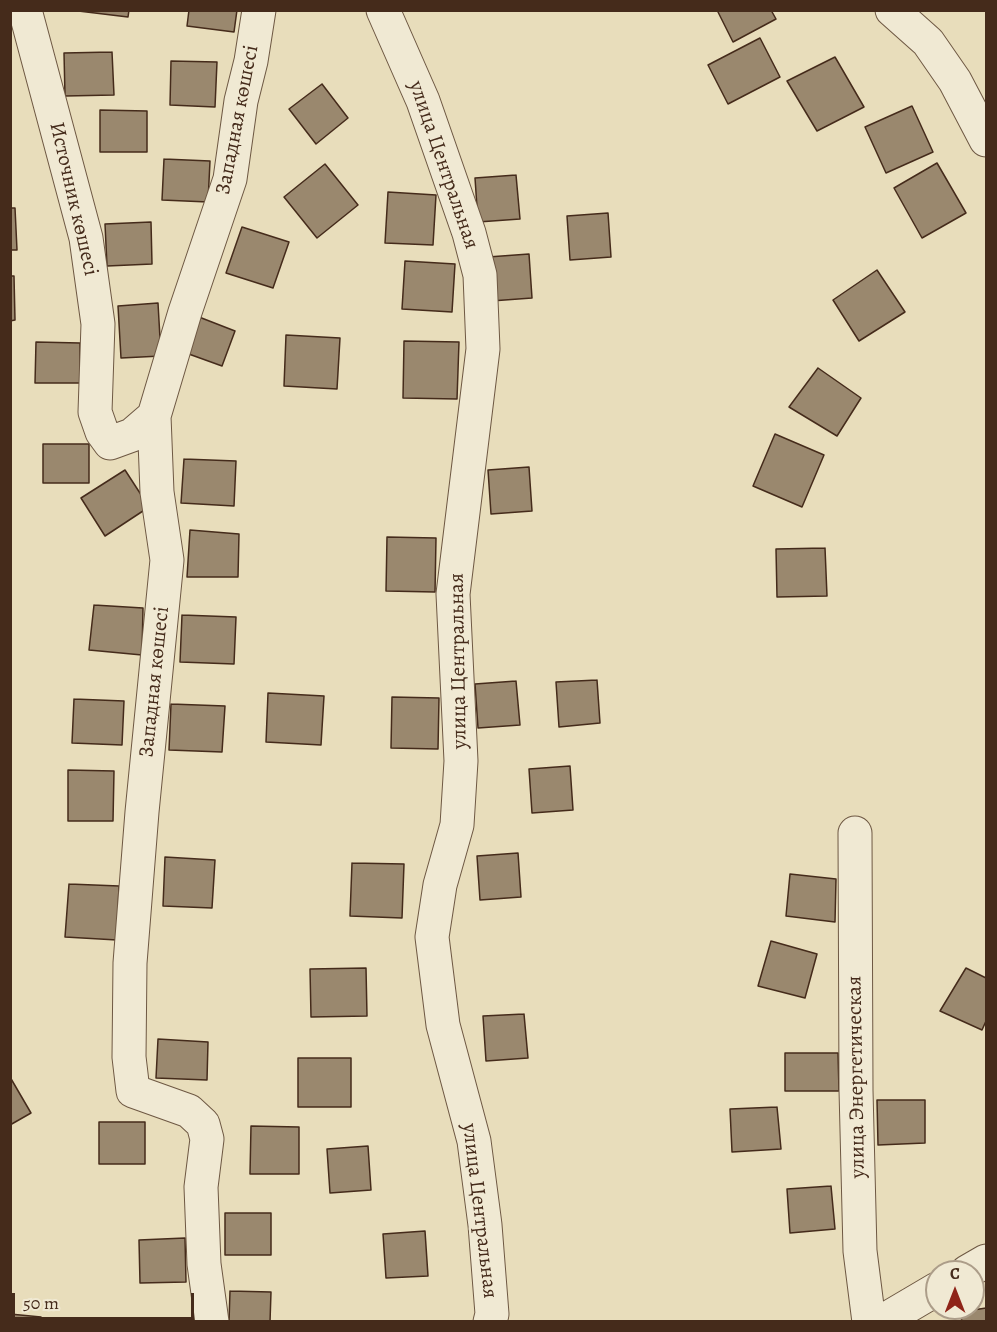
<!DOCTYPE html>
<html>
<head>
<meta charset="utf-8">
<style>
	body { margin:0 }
	#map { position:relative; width:997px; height:1332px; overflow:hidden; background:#e8ddbb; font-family:Alegreya,serif }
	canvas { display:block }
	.frame { position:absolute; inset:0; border:12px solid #452b1b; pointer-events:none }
	.north { position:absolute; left:925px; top:1260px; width:60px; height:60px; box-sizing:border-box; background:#f0e9d3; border:2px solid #ac9d89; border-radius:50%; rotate:0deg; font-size:16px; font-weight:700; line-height:24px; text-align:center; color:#452b1b }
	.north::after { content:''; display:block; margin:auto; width:21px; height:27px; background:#8f2418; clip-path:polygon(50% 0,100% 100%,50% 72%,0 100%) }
	.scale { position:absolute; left:12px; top:1293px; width:182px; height:27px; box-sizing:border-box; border:3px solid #452b1b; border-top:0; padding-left:8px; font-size:18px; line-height:21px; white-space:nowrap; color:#452b1b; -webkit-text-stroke:4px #f0e9d3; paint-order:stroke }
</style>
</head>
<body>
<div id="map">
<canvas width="997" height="1332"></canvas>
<div class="frame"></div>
<div class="north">С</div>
<div class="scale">50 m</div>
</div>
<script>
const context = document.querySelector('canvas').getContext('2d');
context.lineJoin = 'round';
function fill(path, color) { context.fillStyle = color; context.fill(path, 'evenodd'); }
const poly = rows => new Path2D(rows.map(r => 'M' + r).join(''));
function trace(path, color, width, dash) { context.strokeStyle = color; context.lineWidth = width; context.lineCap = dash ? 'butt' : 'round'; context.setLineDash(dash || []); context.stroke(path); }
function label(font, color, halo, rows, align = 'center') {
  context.font = font + ' Alegreya,serif'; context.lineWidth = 4.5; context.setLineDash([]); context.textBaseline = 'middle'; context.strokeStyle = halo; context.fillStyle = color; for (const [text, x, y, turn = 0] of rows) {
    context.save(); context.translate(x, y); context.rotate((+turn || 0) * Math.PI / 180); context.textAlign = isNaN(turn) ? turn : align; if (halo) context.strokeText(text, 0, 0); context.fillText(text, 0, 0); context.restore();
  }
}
const building = poly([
	[70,10,129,10,128,17,70,10],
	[189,10,237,10,234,32,187,26,189,10],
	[717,10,771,10,776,19,733,42,717,10],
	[760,38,780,77,728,104,708,65,760,38],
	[112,52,114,95,65,96,64,53,112,52],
	[835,57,864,107,817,131,787,81,835,57],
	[171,61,217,62,215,107,170,105,171,61],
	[322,84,348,118,316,144,289,109,322,84],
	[912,106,933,152,886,173,865,127,912,106],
	[100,110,147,111,147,152,100,152,100,110],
	[164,159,210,161,208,202,162,200,164,159],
	[937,163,966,213,922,238,894,188,937,163],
	[325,164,358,205,317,238,284,197,325,164],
	[516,175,520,219,478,222,475,178,516,175],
	[388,192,436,195,433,245,385,243,388,192],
	[10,208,15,208,17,250,10,250,10,208],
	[608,213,611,257,570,260,567,216,608,213],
	[151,222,152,264,107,266,105,224,151,222],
	[242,227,289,242,273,288,226,273,242,227],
	[529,254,532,298,491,301,488,257,529,254],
	[405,261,455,264,452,312,402,309,405,261],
	[877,270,905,312,859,341,833,300,877,270],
	[10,276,14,276,15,320,10,321,10,276],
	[158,303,161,356,121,358,118,306,158,303],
	[199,317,235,331,222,366,186,353,199,317],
	[286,335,340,338,337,389,284,386,286,335],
	[404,341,459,342,457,399,403,398,404,341],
	[36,342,80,343,80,383,35,383,36,342],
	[818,368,861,398,837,436,789,407,818,368],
	[775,434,824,455,802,507,753,486,775,434],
	[43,444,89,444,89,483,43,483,43,444],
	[184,459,236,461,234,506,181,503,184,459],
	[529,467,532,511,491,514,488,470,529,467],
	[125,470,149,507,105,536,81,498,125,470],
	[190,530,239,534,238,577,187,577,190,530],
	[387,537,436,538,435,592,386,591,387,537],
	[825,548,827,596,777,597,776,549,825,548],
	[94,605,143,608,142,655,89,650,94,605],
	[182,615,236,617,234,664,180,662,182,615],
	[597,680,600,723,559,727,556,682,597,680],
	[516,681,520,725,478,728,475,684,516,681],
	[268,693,324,696,321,745,266,742,268,693],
	[392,697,439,698,438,749,391,748,392,697],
	[74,699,124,701,122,745,72,743,74,699],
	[171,704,225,706,222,752,169,750,171,704],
	[570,766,573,810,532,813,529,769,570,766],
	[68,770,114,771,113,821,68,821,68,770],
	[518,853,521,897,480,900,477,856,518,853],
	[165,857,215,860,212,908,163,906,165,857],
	[352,863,404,864,402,918,350,916,352,863],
	[790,874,836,879,835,922,786,916,790,874],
	[69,884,119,886,117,940,65,937,69,884],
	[771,941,817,954,805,998,758,986,771,941],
	[366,968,367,1016,311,1017,310,969,366,968],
	[966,968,986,978,986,1021,982,1030,940,1011,966,968],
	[524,1014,528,1058,486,1061,483,1016,524,1014],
	[158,1039,208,1042,207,1080,156,1078,158,1039],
	[785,1053,838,1053,839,1091,785,1091,785,1053],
	[298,1058,351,1058,351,1107,298,1107,298,1058],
	[10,1077,31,1113,10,1125,10,1077],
	[877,1100,925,1100,925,1143,878,1145,877,1100],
	[777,1107,781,1149,732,1152,730,1109,777,1107],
	[99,1122,145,1122,145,1164,99,1164,99,1122],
	[251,1126,299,1127,299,1174,250,1174,251,1126],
	[368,1146,371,1190,330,1193,327,1149,368,1146],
	[831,1186,835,1229,790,1233,787,1189,831,1186],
	[225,1213,271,1213,271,1255,225,1255,225,1213],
	[425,1231,428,1276,386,1278,383,1234,425,1231],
	[185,1238,186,1282,140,1283,139,1240,185,1238],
	[230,1291,271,1292,270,1322,229,1322,230,1291],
	[986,1308,986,1322,962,1322,960,1312,986,1308],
	[10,1314,41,1317,41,1322,10,1322,10,1314]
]);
const minor = poly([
	[25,10,86,238,98,324,95,412,102,432,110,443,132,435,154,416],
	[383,10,423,101,469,233,480,275,483,349,453,594,461,761,457,825,440,885,432,937,443,1025,474,1141,485,1225,492,1314,490,1322],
	[892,10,928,42,955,81,986,140],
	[855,833,856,1090,860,1251,869,1322],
	[967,1272,986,1261],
	[212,1322,204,1264,201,1187,207,1139,203,1124,189,1111,133,1091,129,1057,130,963,142,812,167,560,157,492,154,416,185,312,230,179,241,101,251,61,259,10],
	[881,1322,937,1289]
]);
const streetNames = [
	["Западная көшесі",238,120,-79],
	["улица Центральная",443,165,71],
	["Источник көшесі",73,199,77],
	["улица Центральная",459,661,-91],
	["Западная көшесі",155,682,-84],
	["улица Энергетическая",857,1077,-91],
	["улица Центральная",479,1211,83]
];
fill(building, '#9a886e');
trace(building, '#452b1b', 1.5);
trace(minor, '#6e5843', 35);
trace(minor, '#f0e9d3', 33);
label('21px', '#452b1b', '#f0e9d3', streetNames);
</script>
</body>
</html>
